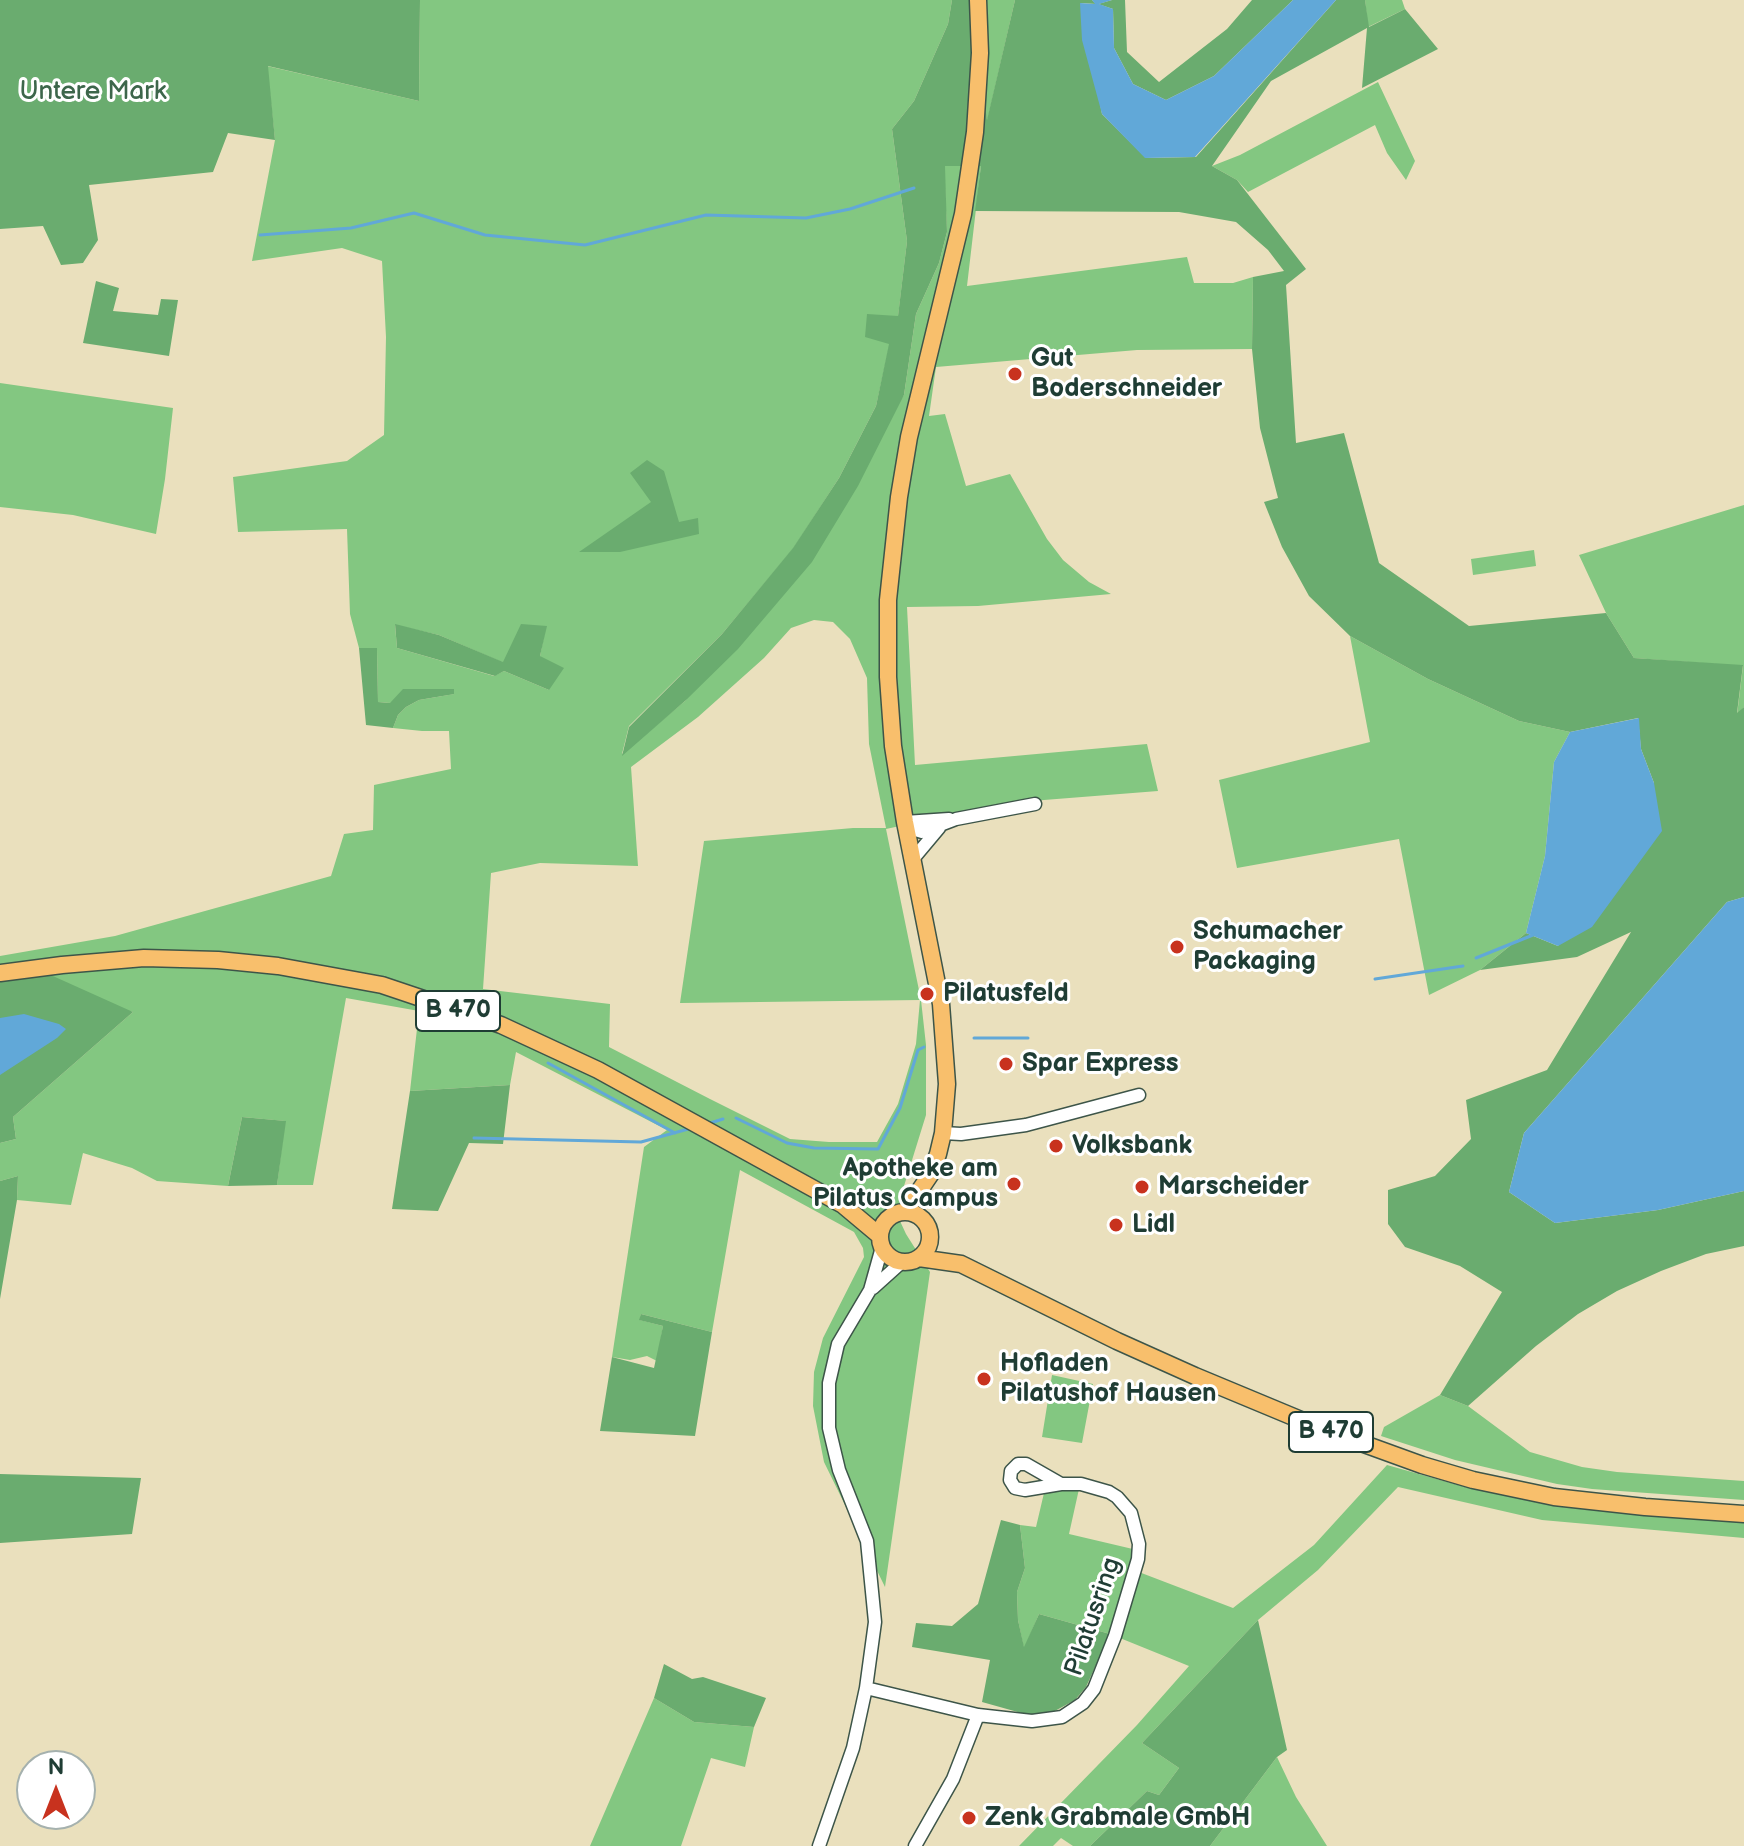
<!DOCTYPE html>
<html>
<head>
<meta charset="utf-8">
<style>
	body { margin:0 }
	#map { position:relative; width:1744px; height:1846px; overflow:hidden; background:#eae0bd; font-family:"Balsamiq Sans",sans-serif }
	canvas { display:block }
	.north { position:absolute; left:16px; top:1750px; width:80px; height:80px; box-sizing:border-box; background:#fff; border:2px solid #a5b1ae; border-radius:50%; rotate:0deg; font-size:22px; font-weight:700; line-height:32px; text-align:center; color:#1f3d34 }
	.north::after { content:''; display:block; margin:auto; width:28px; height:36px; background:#c8321e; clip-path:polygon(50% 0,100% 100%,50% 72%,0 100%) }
</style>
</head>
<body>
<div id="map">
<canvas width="1744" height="1846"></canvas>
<div class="north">N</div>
</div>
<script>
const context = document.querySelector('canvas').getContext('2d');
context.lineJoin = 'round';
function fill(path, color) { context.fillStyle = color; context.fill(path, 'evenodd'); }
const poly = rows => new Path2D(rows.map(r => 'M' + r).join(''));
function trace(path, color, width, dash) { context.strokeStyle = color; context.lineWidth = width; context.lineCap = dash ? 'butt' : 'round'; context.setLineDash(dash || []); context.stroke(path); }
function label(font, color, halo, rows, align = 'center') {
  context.font = font + ' "Balsamiq Sans",sans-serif'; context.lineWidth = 6; context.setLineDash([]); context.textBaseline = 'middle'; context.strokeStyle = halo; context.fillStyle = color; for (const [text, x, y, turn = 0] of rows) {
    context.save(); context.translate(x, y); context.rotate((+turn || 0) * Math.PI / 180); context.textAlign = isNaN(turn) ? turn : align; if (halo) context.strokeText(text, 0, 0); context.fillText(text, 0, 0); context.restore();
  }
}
const green = poly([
	[420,0,952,0,948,24,914,101,892,129,907,241,898,317,867,315,890,343,876,406,839,478,793,549,722,634,629,726,622,754,685,701,904,395,916,314,939,263,947,232,944,166,981,166,967,286,1187,257,1194,283,1233,283,1253,277,1252,349,1137,350,936,367,929,416,945,414,966,486,1010,474,1047,539,1063,560,1089,582,1111,594,978,606,907,607,915,765,1147,744,1158,791,1006,803,886,829,921,1000,926,1045,926,1115,904,1186,908,1198,894,1208,906,1234,930,1272,885,1587,824,1462,813,1406,814,1372,823,1338,864,1257,863,1248,854,1232,740,1170,712,1332,641,1314,640,1320,663,1326,657,1361,647,1356,630,1360,612,1357,644,1147,667,1130,516,1052,510,1085,410,1091,419,1011,346,998,313,1185,277,1185,285,1121,242,1117,228,1186,157,1181,132,1168,83,1153,71,1205,17,1200,18,1176,0,1181,0,1143,16,1139,13,1117,133,1012,0,979,0,956,115,936,331,876,344,834,373,830,374,785,451,769,449,731,422,731,393,728,398,715,406,707,419,700,454,694,390,703,378,702,377,649,359,648,350,614,347,529,238,532,233,477,347,461,384,435,386,337,382,261,342,248,252,261,275,140,267,66,419,101],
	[814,620,833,622,850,639,867,678,869,744,886,828,853,828,704,841,680,1003,920,1000,916,1044,898,1104,877,1142,829,1142,790,1139,710,1099,609,1047,610,1004,483,989,491,873,540,863,638,866,631,767,698,717,764,658,791,628],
	[395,625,439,635,504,663,546,626,540,656,549,690,504,671,494,676,397,648],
	[969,0,1015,0,987,122],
	[1365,0,1402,0,1405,9,1368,27],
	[1378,82,1415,161,1406,180,1387,153,1375,125,1248,192,1237,180,1212,166,1240,155],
	[0,383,173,408,165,479,156,534,73,515,0,507],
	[1744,505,1744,707,1737,715,1743,666,1634,658,1606,613,1579,555],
	[1534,550,1536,566,1473,575,1471,559],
	[1350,636,1428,679,1519,721,1570,732,1554,762,1545,856,1526,933,1480,970,1429,995,1399,839,1237,868,1219,780,1370,742],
	[1052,1375,1093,1384,1082,1443,1042,1437],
	[1440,1395,1468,1406,1530,1452,1582,1467,1617,1472,1744,1481,1744,1500,1592,1489,1557,1484,1455,1460,1381,1436,1384,1427],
	[1387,1465,1465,1487,1544,1504,1582,1509,1744,1522,1744,1538,1542,1520,1398,1487,1318,1570,1258,1620,1142,1743,1179,1768,1159,1795,1147,1791,1090,1846,1073,1846,1061,1838,1053,1846,1019,1846,1137,1725,1189,1666,1110,1634,1039,1614,1024,1649,1018,1620,1017,1592,1025,1568,1020,1525,1036,1527,1044,1493,1079,1489,1069,1534,1137,1550,1131,1569,1233,1608,1314,1545],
	[654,1698,694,1722,754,1727,745,1767,711,1758,681,1846,590,1846],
	[1277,1757,1296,1797,1327,1846,1210,1846]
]);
const forest = poly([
	[0,0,420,0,419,101,268,66,275,140,228,133,213,172,89,185,98,240,83,263,61,265,43,226,0,229],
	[952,0,969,0,987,120,1015,0,1092,0,1096,4,1081,3,1102,114,1146,158,1196,157,1336,0,1365,0,1369,27,1405,9,1438,49,1362,88,1367,28,1271,81,1212,166,1237,180,1306,269,1286,285,1296,443,1344,433,1379,563,1469,626,1606,613,1634,658,1743,665,1737,713,1744,707,1744,897,1727,902,1524,1133,1509,1192,1555,1223,1658,1210,1744,1191,1744,1246,1706,1254,1661,1271,1617,1291,1578,1314,1536,1346,1468,1406,1440,1395,1502,1292,1460,1266,1405,1247,1388,1224,1388,1190,1435,1176,1471,1139,1466,1100,1547,1070,1631,932,1577,957,1480,970,1526,933,1558,946,1654,783,1641,749,1638,718,1570,732,1519,721,1428,679,1350,636,1309,596,1282,547,1264,502,1278,498,1260,428,1252,349,1253,277,1284,271,1268,250,1236,222,1179,212,975,211,981,166,945,166,947,232,939,263,916,314,904,395,858,486,812,562,738,649,685,701,622,756,629,727,722,634,793,548,839,478,876,406,889,344,865,337,867,314,898,316,907,241,892,129,914,101,948,24],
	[1112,0,1125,0,1127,52,1159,82,1227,29,1252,0,1293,0,1214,76,1166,100,1133,84,1114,48,1113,9,1098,4],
	[96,281,119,288,113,311,158,315,161,299,178,300,169,356,83,343],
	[647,460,664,471,679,522,698,518,699,534,620,552,579,552,651,502,630,473],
	[395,624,439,635,503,662,521,624,547,626,540,656,564,668,549,690,504,671,495,676,397,648],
	[359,648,377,648,378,702,390,703,403,689,454,689,454,694,419,700,406,707,398,715,393,728,366,725],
	[44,972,133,1012,13,1117,16,1139,0,1143,0,979],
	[510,1085,503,1144,469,1143,438,1211,392,1209,410,1091],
	[242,1117,286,1121,277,1185,228,1186],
	[18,1176,17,1200,0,1299,0,1181],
	[641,1314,712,1332,695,1436,600,1431,612,1357,654,1368,663,1326,639,1320],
	[0,1474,141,1478,132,1534,0,1543],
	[1001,1520,1020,1525,1025,1568,1017,1592,1018,1620,1024,1647,1039,1614,1110,1634,1086,1687,1075,1700,1053,1712,1032,1716,982,1702,990,1660,912,1647,916,1623,952,1626,978,1604],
	[1258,1620,1287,1750,1277,1757,1210,1846,1090,1846,1147,1791,1159,1795,1179,1768,1142,1743],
	[664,1664,692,1679,703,1677,766,1698,754,1727,694,1722,654,1698]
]);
const water = poly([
	[1092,0,1112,0,1099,4,1113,9,1114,48,1133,84,1166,100,1214,76,1293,0,1336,0,1195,157,1145,158,1102,114,1082,40,1080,3,1095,4],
	[1639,718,1641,749,1654,783,1662,831,1592,927,1558,946,1526,933,1545,856,1554,762,1570,732],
	[1744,897,1744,1191,1658,1210,1555,1223,1509,1192,1524,1133,1727,902],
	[24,1014,59,1024,66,1029,57,1038,0,1075,0,1018]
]);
const stream = poly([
	[260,235,351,228,414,213,485,235,585,245,706,215,806,218,850,209,914,188],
	[1476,958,1533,935],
	[1375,979,1463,966],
	[974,1038,1028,1038],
	[548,1063,675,1133],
	[736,1118,787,1143,814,1148,878,1149,900,1108,918,1050,924,1047],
	[707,1124,723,1119],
	[474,1138,641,1142,692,1128]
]);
const minor = poly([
	[905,822,949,819],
	[906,827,922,832,956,819,1035,804],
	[913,859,939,828],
	[943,1133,961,1134,1026,1125,1139,1095],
	[873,1288,903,1261],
	[866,1688,978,1715,1032,1721,1062,1717,1083,1703,1094,1689,1115,1636,1138,1559,1139,1544,1131,1513,1117,1497,1109,1492,1081,1484,1061,1484,1026,1464,1018,1464,1011,1471,1010,1480,1015,1488,1025,1490,1061,1484],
	[819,1846,853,1748,866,1688,875,1622,867,1541,839,1470,829,1428,829,1383,838,1344,870,1290,882,1247],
	[915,1846,953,1779,978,1715]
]);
const major = poly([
	[0,973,62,965,144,958,218,960,278,966,382,985,501,1025,598,1070,843,1205,880,1236],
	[905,1212,930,1175,938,1154,943,1133,947,1084,941,1004,905,822,893,746,888,677,888,600,899,497,909,437,963,214,975,132,980,53,978,0],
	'880 1237a25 25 0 1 1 50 0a25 25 0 1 1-50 0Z',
	[919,1258,961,1264,1117,1341,1195,1376,1320,1428,1422,1465,1473,1480,1554,1497,1645,1507,1744,1514]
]);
const markers = [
	[1015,374,8,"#c8321e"],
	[1177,947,8,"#c8321e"],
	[927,994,8,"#c8321e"],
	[1006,1064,8,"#c8321e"],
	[1056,1146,8,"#c8321e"],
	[1014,1184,8,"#c8321e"],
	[1142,1187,8,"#c8321e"],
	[1116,1225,8,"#c8321e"],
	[984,1379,8,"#c8321e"],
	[969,1818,8,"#c8321e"]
];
const shields = [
	[458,1011,84],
	[1331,1432,84]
];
const shieldNames = [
	["B 470",458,1011],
	["B 470",1331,1432]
];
const parkNames = [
	["Untere Mark",93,92]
];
const poiNames = [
	["Gut",1031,359],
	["Boderschneider",1031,389],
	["Schumacher",1193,932],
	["Packaging",1193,962],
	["Pilatusfeld",943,994],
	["Spar Express",1022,1064],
	["Volksbank",1072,1146],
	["Apotheke am",998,1169,"right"],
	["Pilatus Campus",998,1199,"right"],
	["Marscheider",1158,1187],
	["Lidl",1132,1225],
	["Hofladen",1000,1364],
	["Pilatushof Hausen",1000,1394],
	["Zenk Grabmale GmbH",985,1818]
];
const streetNames = [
	["Pilatusring",1094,1617,-71]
];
fill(green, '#83c781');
fill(forest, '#6aac6f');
fill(water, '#61a8d8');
trace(stream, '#61a8d8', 3);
trace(minor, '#3d5549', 15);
trace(major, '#3d5549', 19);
trace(minor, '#fff', 12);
trace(major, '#f8bf6c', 16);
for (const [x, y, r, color] of markers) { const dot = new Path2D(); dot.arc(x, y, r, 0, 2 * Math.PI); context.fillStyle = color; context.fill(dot); trace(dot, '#fff', 3); }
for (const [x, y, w] of shields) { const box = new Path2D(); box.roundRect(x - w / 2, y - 20, w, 40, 6); context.fillStyle = '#fff'; context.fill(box); trace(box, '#1f3d34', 2); }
label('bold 24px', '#1f3d34', null, shieldNames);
label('26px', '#3d664b', '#fff', parkNames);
label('bold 26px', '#1f3d34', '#fff', poiNames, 'left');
label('26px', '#1f3d34', '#fff', streetNames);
</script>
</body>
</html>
